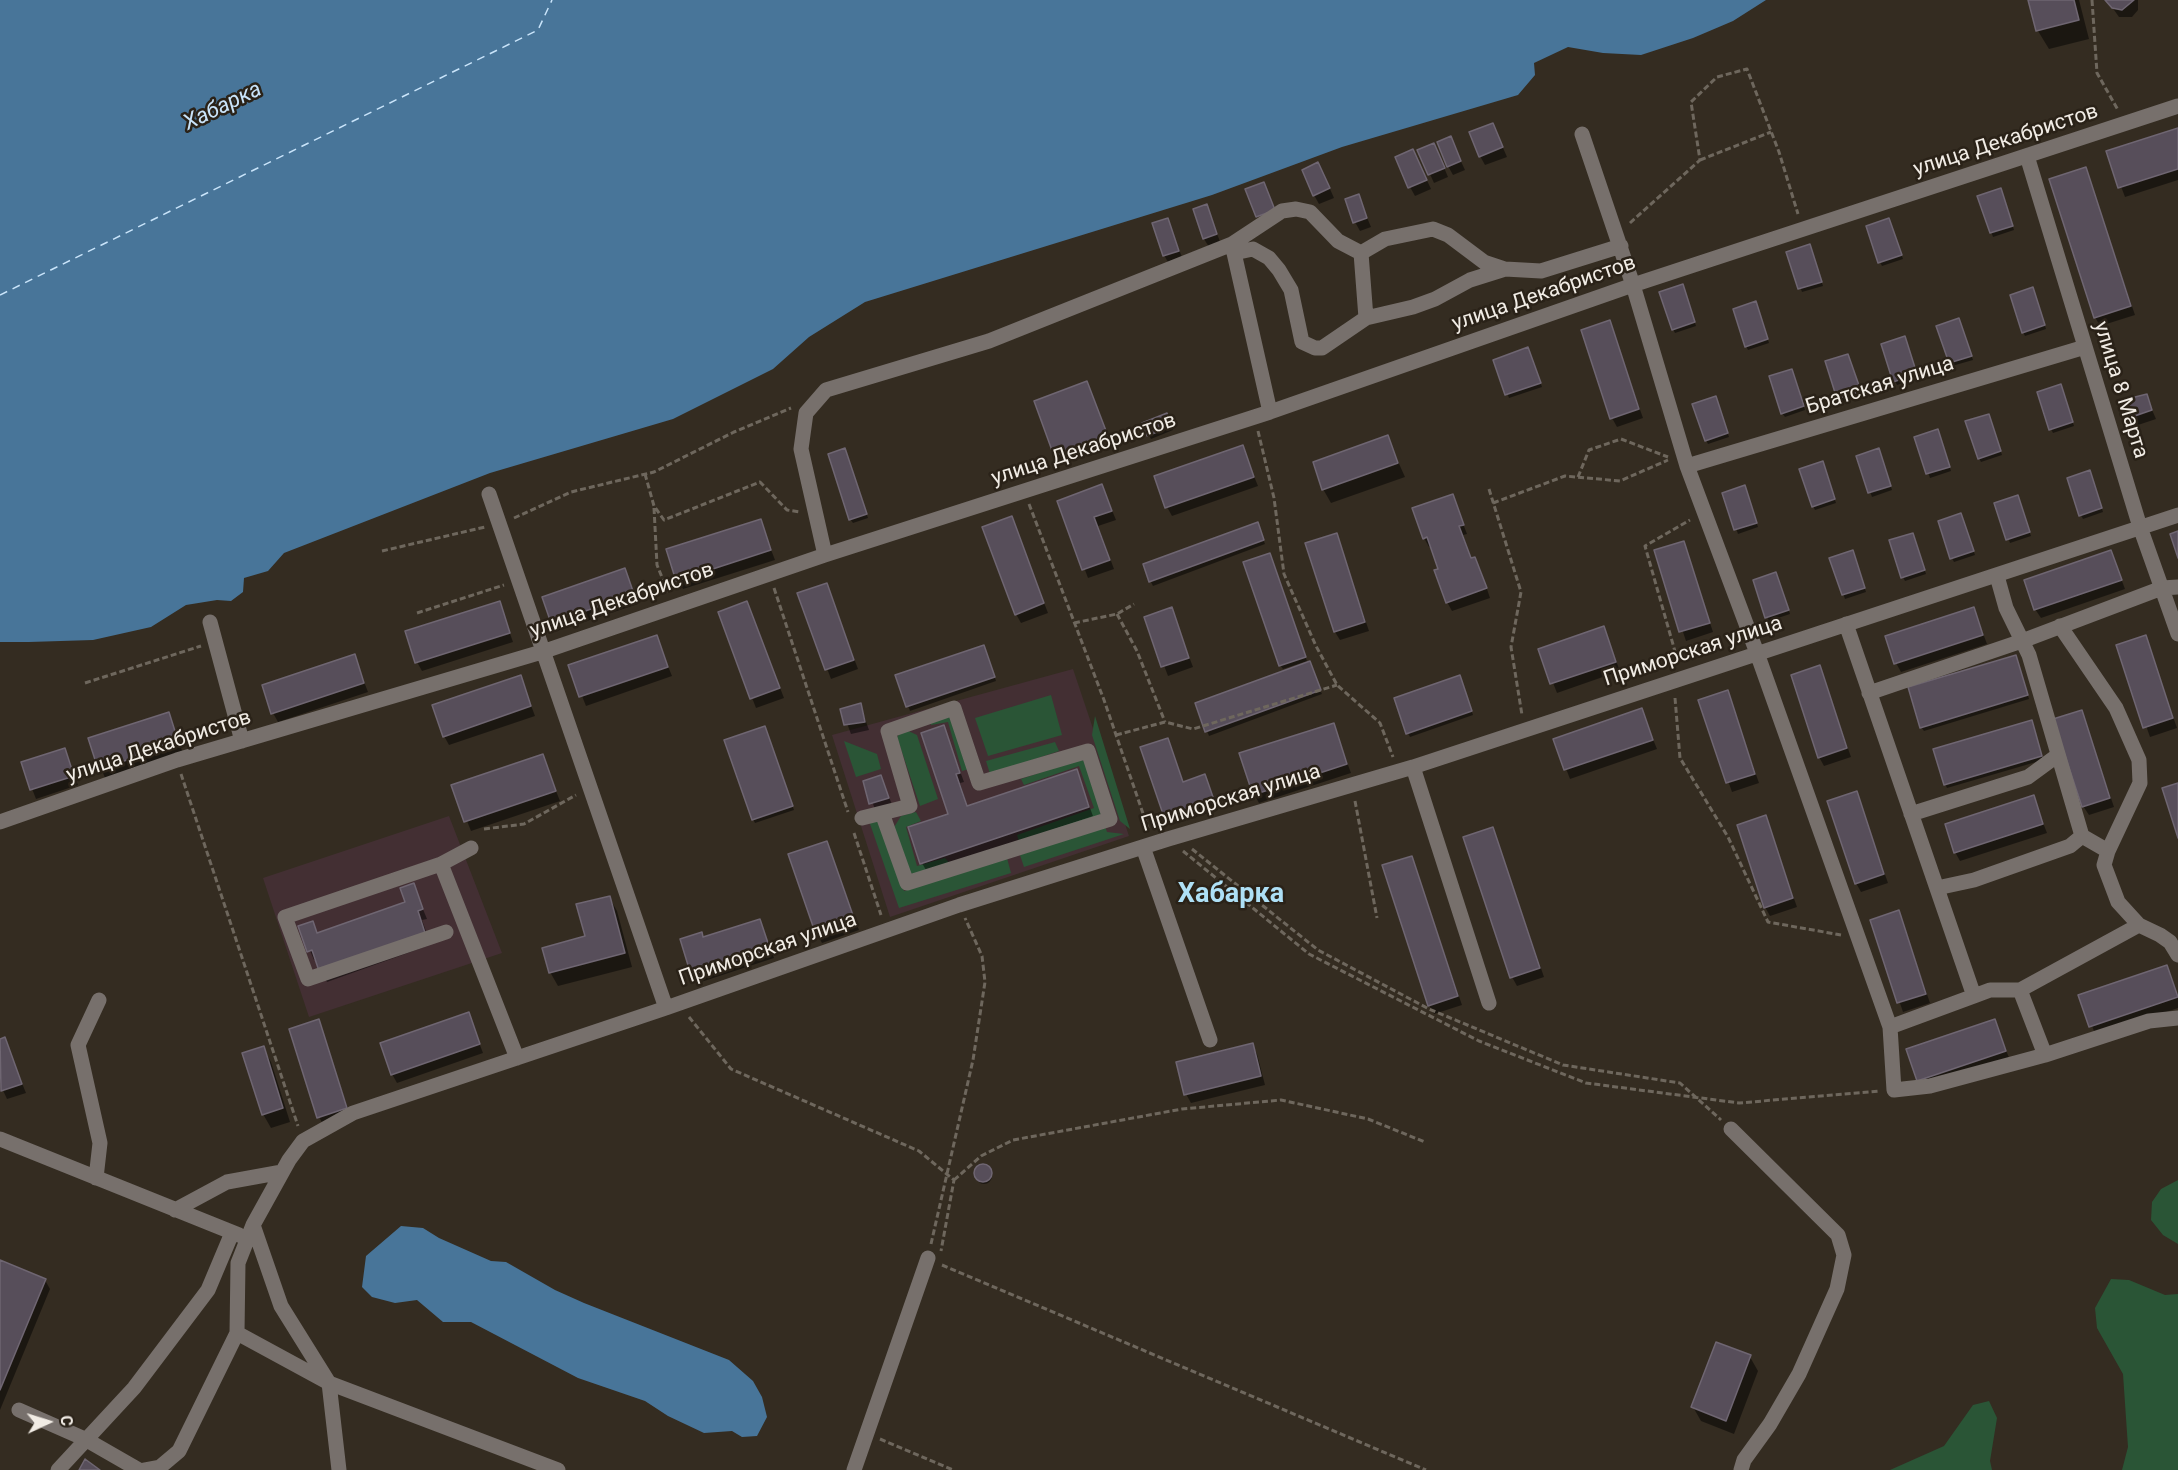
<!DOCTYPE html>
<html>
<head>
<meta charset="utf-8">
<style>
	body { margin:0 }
	#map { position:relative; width:2178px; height:1470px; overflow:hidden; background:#342c21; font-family:Roboto,sans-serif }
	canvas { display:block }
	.north { position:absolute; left:18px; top:1392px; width:60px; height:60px; -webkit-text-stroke:4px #2a2218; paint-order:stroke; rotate:86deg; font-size:16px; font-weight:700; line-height:24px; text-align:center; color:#f1ece5 }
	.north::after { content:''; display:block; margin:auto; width:21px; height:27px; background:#f1ece5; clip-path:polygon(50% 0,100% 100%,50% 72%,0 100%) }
</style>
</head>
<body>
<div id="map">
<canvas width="2178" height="1470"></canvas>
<div class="north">С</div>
</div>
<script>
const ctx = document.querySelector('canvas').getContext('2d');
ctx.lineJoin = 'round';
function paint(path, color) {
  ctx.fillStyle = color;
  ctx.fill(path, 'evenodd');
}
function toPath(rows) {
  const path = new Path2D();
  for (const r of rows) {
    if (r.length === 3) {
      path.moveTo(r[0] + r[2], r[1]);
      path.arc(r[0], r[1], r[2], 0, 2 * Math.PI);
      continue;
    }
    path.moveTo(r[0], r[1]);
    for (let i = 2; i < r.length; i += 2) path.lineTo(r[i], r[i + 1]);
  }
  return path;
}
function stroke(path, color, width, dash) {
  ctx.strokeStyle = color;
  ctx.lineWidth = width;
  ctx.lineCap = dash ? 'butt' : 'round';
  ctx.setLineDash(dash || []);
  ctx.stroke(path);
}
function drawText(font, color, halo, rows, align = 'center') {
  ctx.font = font + ' Roboto,sans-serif';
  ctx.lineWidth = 5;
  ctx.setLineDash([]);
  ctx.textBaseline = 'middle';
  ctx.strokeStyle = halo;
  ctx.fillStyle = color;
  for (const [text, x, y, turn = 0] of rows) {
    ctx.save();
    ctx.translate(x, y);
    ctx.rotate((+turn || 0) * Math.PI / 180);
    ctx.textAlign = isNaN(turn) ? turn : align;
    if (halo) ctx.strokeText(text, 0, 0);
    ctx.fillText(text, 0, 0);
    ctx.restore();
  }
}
paint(toPath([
	[1073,669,1129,836,890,917,832,735],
	[449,816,502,953,309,1017,263,878]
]), '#432f33');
paint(toPath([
	[1051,695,1062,735,988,756,975,718],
	[947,715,955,718,969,769,962,771,948,722,931,725,930,720],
	[1095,716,1130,829,1120,821,1092,735],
	[904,729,917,735,938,799,920,806,897,737],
	[844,741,877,754,881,769,856,777],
	[1055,742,1059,751,990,774,986,761],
	[1081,759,1089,765,1102,807,1100,818,1050,834,1047,831,1020,845,1017,835,1094,808,1079,766,1024,785,1021,779],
	[916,812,921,821,906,827,917,866,945,858,952,866,914,876,906,868,893,829,901,816],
	[879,819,904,891,1007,858,1011,873,899,908,869,821],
	[1105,826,1107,832,1124,834,1024,867,1020,855],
	[2178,1180,2178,1244,2163,1235,2151,1220,2152,1202,2161,1189],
	[2111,1279,2129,1280,2165,1295,2178,1294,2178,1470,2122,1470,2128,1447,2123,1374,2097,1328,2095,1308],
	[1989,1401,1997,1418,1990,1461,1992,1470,1890,1470,1944,1446,1973,1405]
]), '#2a5536');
paint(toPath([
	[0,0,1766,0,1733,21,1693,38,1641,55,1603,53,1568,47,1534,63,1535,75,1518,95,1342,147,1212,195,865,302,809,337,773,369,673,419,490,473,284,553,268,571,244,578,243,592,231,601,217,600,186,605,151,627,93,640,29,642,0,642],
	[401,1226,423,1228,439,1238,491,1261,506,1262,555,1290,584,1303,729,1360,753,1381,762,1397,767,1417,757,1436,742,1437,732,1431,704,1433,668,1416,645,1401,578,1378,471,1322,443,1322,417,1300,395,1303,372,1297,362,1287,366,1256]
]), '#487599');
paint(toPath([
	[2030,0,2079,0,2089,39,2049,49,2038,31],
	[2107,0,2138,0,2138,10,2132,17,2119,17],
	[1493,125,1507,157,1485,165,1480,156],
	[2178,130,2178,180,2125,197,2108,152],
	[1450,138,1465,170,1453,175,1448,166],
	[1419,150,1438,153,1448,177,1434,183],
	[1417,159,1431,189,1415,196,1410,187],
	[2085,169,2135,315,2100,326,2095,317],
	[1323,173,1334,198,1319,204,1314,195],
	[2003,194,2014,230,1993,237,1979,197],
	[1358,196,1371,227,1360,231,1355,222],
	[1206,206,1221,244,1209,247,1204,239],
	[1168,220,1183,260,1169,264,1164,255],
	[1889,220,1903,259,1882,266,1880,262],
	[1811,250,1823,286,1802,292,1788,253],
	[1684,290,1696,326,1675,333,1673,329],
	[2035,293,2046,329,2025,336,2023,332],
	[1758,307,1769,343,1748,350,1746,346],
	[1609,322,1643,418,1617,427,1612,418],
	[1961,324,1973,360,1952,366,1950,363],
	[1906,342,1918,378,1897,385,1895,381],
	[1530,353,1542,387,1509,398,1495,361],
	[1850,360,1862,395,1841,402,1839,398],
	[1794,374,1805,410,1785,417,1782,413],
	[1089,387,1109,440,1058,460,1036,402],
	[2062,390,2074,426,2053,433,2051,429],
	[2146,396,2156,419,2135,426,2130,417],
	[1717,401,1729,437,1708,444,1706,440],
	[1169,418,1173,430,1151,439,1149,435],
	[1990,419,2002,455,1981,462,1979,458],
	[1939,435,1951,471,1930,478,1916,438],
	[1387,437,1405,477,1331,503,1323,489],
	[1242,447,1258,486,1172,516,1167,507],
	[845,450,868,518,853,523,850,519],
	[1881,454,1892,490,1872,497,1858,457],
	[1824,467,1836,503,1815,510,1813,506],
	[2092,476,2103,512,2083,519,2081,515],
	[1102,486,1116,520,1098,526,1114,569,1088,578,1059,501],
	[1746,491,1758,527,1738,534,1724,494],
	[1452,495,1467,534,1463,535,1472,560,1474,559,1480,568,1490,598,1452,611,1447,602,1440,570,1432,546,1429,547,1424,538],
	[2019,501,2031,536,2010,543,1996,504],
	[1011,518,1048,613,1021,623,1016,614],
	[1963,519,1975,555,1954,562,1952,558],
	[760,521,775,560,683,589,678,580],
	[1259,528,1265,544,1153,586,1151,582,1145,565],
	[1336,534,1369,631,1340,640,1335,632],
	[1914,538,1926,574,1905,581,1903,577],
	[1683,542,1713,632,1686,641,1656,551],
	[2111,552,2125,589,2041,618,2035,609],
	[1854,556,1866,592,1845,599,1831,559],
	[1271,558,1308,664,1322,694,1209,736,1197,704,1308,664,1307,661,1283,669,1280,665],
	[624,570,638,604,557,631,552,622],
	[1778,578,1790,614,1769,621,1767,617],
	[826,585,858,669,831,679,799,594],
	[499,603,513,642,422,671,417,662],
	[747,603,784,698,756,708,719,613],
	[1171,609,1193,667,1168,676,1146,618],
	[1974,609,1987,644,1901,672,1896,663],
	[1603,628,1620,671,1557,693,1540,650],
	[656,637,672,676,586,706,570,666],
	[2145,637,2177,728,2150,737,2118,646],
	[986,651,996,681,910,711,897,676],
	[354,656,368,692,278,722,273,713],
	[2016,657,2029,699,1924,731,1921,727],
	[1819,667,1851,757,1824,766,1819,757],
	[520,676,535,716,449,745,444,736],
	[1462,681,1473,715,1410,737,1408,733],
	[1727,692,1759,783,1732,792,1700,701],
	[860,705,869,730,851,734,842,710],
	[1641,710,1657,749,1570,779,1555,740],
	[2081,711,2114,807,2089,815,2083,806],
	[168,714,183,753,105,778,90,739],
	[1333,725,1351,773,1259,803,1254,794],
	[2033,726,2043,760,1947,788,1945,784],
	[944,727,964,782,960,783,968,808,1076,771,1093,816,927,872,922,863,950,815],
	[766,732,794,810,755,823,753,819],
	[1167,739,1184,783,1205,776,1218,810,1170,825,1165,817],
	[64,750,78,785,36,799,22,763],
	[542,756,560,801,471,831,453,786],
	[881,777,893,807,876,812,865,782],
	[1856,793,1888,883,1861,892,1856,883],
	[2033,797,2047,833,1960,861,1955,852],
	[1765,817,1797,907,1770,916,1765,907],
	[1493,829,1544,977,1517,986,1512,977],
	[827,842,859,930,822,943,817,934],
	[1411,857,1462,1005,1434,1014,1429,1005],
	[413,885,427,919,422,920,427,934,314,960,300,927,312,923,318,935,407,903],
	[609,897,617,911,632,967,558,986,550,972,587,937],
	[1899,912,1930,1003,1903,1012,1872,921],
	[759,920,774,958,698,983,693,974,704,939],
	[430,945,327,982,323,975],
	[2166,967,2178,995,2178,1008,2096,1036,2080,996],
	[468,1014,483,1053,397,1083,392,1074],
	[318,1021,351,1117,324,1126,319,1117],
	[1994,1021,2010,1060,1923,1089,1918,1080],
	[4,1039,26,1093,7,1099,0,1084,0,1040],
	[1252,1045,1257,1054,1265,1085,1191,1103,1186,1094],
	[263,1048,271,1062,290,1122,271,1128,263,1114],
	[984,1176,8],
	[0,1262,45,1280,50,1289,0,1410],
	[1750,1357,1758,1371,1734,1434,1701,1421,1693,1407]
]), '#0007');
stroke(toPath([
	[0,295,538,30,552,0]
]), '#c9e4fa', 1.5, [8, 6]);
const building = toPath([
	[2028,0,2074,0,2079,20,2036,31,2028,0],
	[2105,0,2134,0,2122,10,2112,8,2105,0],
	[1493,123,1503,147,1479,157,1469,132,1493,123],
	[2178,128,2178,169,2118,188,2106,151,2178,128],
	[1451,136,1461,161,1447,167,1437,142,1451,136],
	[1434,143,1445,168,1428,175,1417,150,1434,143],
	[1413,149,1427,180,1408,188,1395,157,1413,149],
	[1318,162,1330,188,1313,196,1302,170,1318,162],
	[2086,167,2131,306,2094,318,2049,179,2086,167],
	[1264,182,1275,210,1256,217,1245,189,1264,182],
	[2001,188,2013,226,1990,233,1977,196,2001,188],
	[1359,194,1367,218,1353,223,1345,199,1359,194],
	[1207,204,1217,234,1203,239,1193,209,1207,204],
	[1168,218,1179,251,1163,256,1152,223,1168,218],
	[1889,218,1902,255,1878,263,1866,226,1889,218],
	[1810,244,1822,282,1798,289,1786,252,1810,244],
	[1683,284,1695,322,1672,330,1659,292,1683,284],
	[2033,287,2045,325,2022,333,2010,295,2033,287],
	[1756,301,1768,339,1745,347,1733,309,1756,301],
	[1959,318,1972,356,1949,363,1936,326,1959,318],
	[1610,320,1639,409,1610,419,1581,330,1610,320],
	[1905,336,1917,374,1893,382,1881,344,1905,336],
	[1528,347,1541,383,1505,395,1493,360,1528,347],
	[1848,354,1861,391,1837,399,1825,361,1848,354],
	[1792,369,1804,406,1781,414,1769,376,1792,369],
	[1087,381,1108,436,1054,456,1034,401,1087,381],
	[2061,384,2073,422,2049,430,2037,392,2061,384],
	[2147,394,2152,410,2129,418,2123,400,2147,394],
	[1716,396,1728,433,1705,441,1692,404,1716,396],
	[1167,413,1172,426,1147,436,1142,423,1167,413],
	[1989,414,2001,451,1978,459,1965,421,1989,414],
	[1938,429,1950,467,1926,474,1914,437,1938,429],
	[1388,435,1398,463,1322,490,1313,462,1388,435],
	[1243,445,1254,477,1165,508,1154,476,1243,445],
	[845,448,867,514,849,520,828,454,845,448],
	[1879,448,1891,486,1868,493,1856,456,1879,448],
	[1823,461,1835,499,1812,507,1799,469,1823,461],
	[2090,470,2102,508,2079,516,2067,478,2090,470],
	[1102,484,1112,511,1094,517,1110,560,1082,570,1057,501,1102,484],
	[1745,485,1757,523,1734,530,1722,493,1745,485],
	[1453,494,1464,525,1459,526,1471,558,1475,557,1487,588,1446,603,1434,570,1438,569,1427,537,1423,539,1412,508,1453,494],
	[2018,495,2030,532,2006,540,1994,503,2018,495],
	[1961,513,1974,551,1950,559,1938,521,1961,513],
	[1012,516,1044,603,1015,615,982,527,1012,516],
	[761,519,771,550,676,581,666,549,761,519],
	[1258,522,1264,540,1149,582,1143,564,1258,522],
	[2178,531,2178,558,2170,534,2178,531],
	[1337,533,1365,622,1334,632,1305,543,1337,533],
	[1913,533,1925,570,1901,578,1889,540,1913,533],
	[1684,541,1710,623,1679,632,1654,550,1684,541],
	[1853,550,1865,588,1842,595,1829,558,1853,550],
	[2111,550,2122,580,2034,610,2024,580,2111,550],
	[1270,553,1306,657,1279,666,1243,562,1270,553],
	[625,568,634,594,551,623,542,597,625,568],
	[1776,572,1789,610,1765,618,1753,580,1776,572],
	[827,583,854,660,825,670,797,593,827,583],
	[500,601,510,633,415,663,405,631,500,601],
	[747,601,780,688,750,699,718,612,747,601],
	[1172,607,1189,658,1161,667,1144,617,1172,607],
	[1974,607,1983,635,1894,664,1885,636,1974,607],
	[1604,626,1616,662,1550,684,1538,649,1604,626],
	[657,635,668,667,579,697,568,665,657,635],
	[2146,635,2173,718,2143,728,2116,645,2146,635],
	[984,645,995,677,906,707,895,675,984,645],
	[355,654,364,683,271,714,262,685,355,654],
	[2016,655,2028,695,1920,728,1908,687,2016,655],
	[1310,661,1321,690,1205,732,1195,703,1310,661],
	[1820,665,1847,748,1818,758,1791,675,1820,665],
	[521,675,531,706,443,737,432,705,521,675],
	[1460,675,1472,711,1406,734,1394,698,1460,675],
	[1728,690,1755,774,1726,783,1698,700,1728,690],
	[861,703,865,722,844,725,840,709,861,703],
	[1642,708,1653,740,1564,770,1553,739,1642,708],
	[2082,710,2110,798,2082,807,2053,719,2082,710],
	[169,712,179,744,98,769,88,738,169,712],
	[2032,720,2042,756,1944,785,1933,749,2032,720],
	[1334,723,1347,764,1253,795,1239,753,1334,723],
	[944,725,960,773,956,774,967,806,1077,769,1089,807,920,864,908,827,948,814,921,733,944,725],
	[765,726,793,806,752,820,724,740,765,726],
	[1168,738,1183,782,1205,774,1214,800,1164,817,1140,747,1168,738],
	[65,748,74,776,30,790,21,762,65,748],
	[543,754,556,791,464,822,451,785,543,754],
	[881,775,889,798,869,804,863,781,881,775],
	[2178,783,2178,838,2162,788,2178,783],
	[1857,791,1884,874,1855,884,1827,801,1857,791],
	[2034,795,2043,824,1954,853,1945,824,2034,795],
	[1766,815,1793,898,1764,908,1737,825,1766,815],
	[1493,827,1540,968,1510,978,1463,837,1493,827],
	[827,841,855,921,816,935,788,854,827,841],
	[1412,856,1458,996,1428,1006,1382,865,1412,856],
	[414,883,423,909,418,911,426,936,320,974,312,950,307,952,298,926,313,921,317,933,405,902,400,888,414,883],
	[610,896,625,953,549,973,542,948,585,936,576,904,610,896],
	[1899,910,1926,994,1897,1003,1870,920,1899,910],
	[760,919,770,949,691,975,680,939,702,932,703,937,760,919],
	[2167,965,2178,997,2089,1027,2078,995,2167,965],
	[469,1012,480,1044,391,1075,380,1043,469,1012],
	[319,1019,347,1108,317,1118,289,1029,319,1019],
	[1995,1019,2006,1051,1917,1081,1906,1049,1995,1019],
	[5,1037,22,1084,1,1091,0,1039,5,1037],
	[1253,1043,1261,1076,1184,1095,1176,1062,1253,1043],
	[264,1046,283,1108,262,1115,242,1053,264,1046],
	[983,1173,9],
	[0,1260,46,1279,0,1390,0,1260],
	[1716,1342,1751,1355,1726,1421,1691,1407,1716,1342],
	[85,1459,100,1470,79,1470,85,1459]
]);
paint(building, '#574e5a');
stroke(building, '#6f6672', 1.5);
stroke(toPath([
	[2092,0,2097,73,2118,110],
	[1700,160,1771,132],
	[1630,223,1700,160,1691,102,1717,77,1747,69,1779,152,1798,214],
	[1258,431,1274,498,1284,574,1316,646,1337,685,1380,723,1393,757],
	[645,474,654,506,664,520,760,482,787,510,800,512],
	[1578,477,1589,450,1621,439,1668,457],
	[1489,489,1521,592,1511,647,1522,715],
	[1493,503,1565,476,1620,481,1668,460],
	[1029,504,1104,700,1148,828],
	[654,508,657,565,668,592],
	[514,518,571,492,654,472,734,432,791,408],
	[382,551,485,527],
	[774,588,848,812],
	[417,613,504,585],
	[1117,614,1137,651,1165,722],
	[1074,623,1117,614,1134,604],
	[1678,662,1645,546,1690,520],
	[85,683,201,646],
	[1675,698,1680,758,1728,837,1768,922,1841,935],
	[1116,735,1165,722,1193,729,1337,685],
	[181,774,298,1126],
	[1355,801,1377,918],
	[484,829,524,824,576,795],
	[854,833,881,915],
	[1192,849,1318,950,1429,1009,1563,1065,1680,1083,1721,1120],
	[1183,851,1309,954,1479,1041,1586,1083,1739,1103,1880,1091],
	[689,1017,731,1069,919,1151,954,1180,941,1251],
	[954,1180,981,1156,1013,1140,1182,1109,1281,1100,1368,1119,1425,1142],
	[931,1244,973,1060,985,982,982,956,965,918],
	[942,1265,1426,1470],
	[880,1439,953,1470]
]), '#6e675d', 3, [6, 3]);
stroke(toPath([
	[1582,134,1633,285,1687,466,1757,653,1890,1027,1894,1090,1930,1086,2045,1055,2149,1021,2178,1018],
	[2027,156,2140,527,2178,634],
	[1232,244,1282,211,1296,209,1310,212,1338,241,1361,253,1366,318,1322,348,1315,348,1302,342,1291,290,1279,270,1269,258,1253,249,1234,253],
	[1361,253,1385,239,1433,229,1448,235,1484,262,1505,269,1541,271,1621,246],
	[1366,318,1413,307,1435,299,1470,280,1505,269],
	[1687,466,2085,347],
	[489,494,666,1008],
	[825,555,801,449,806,413,826,390,989,341,1232,244,1270,412],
	[210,622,242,741],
	[1846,624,1974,996,1890,1027],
	[2060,626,2116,708,2139,760,2140,783,2108,851,2104,865,2118,902,2139,925],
	[1869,693,2022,641,2162,588,2178,587],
	[1413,767,1489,1003],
	[1911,814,2028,777,2058,755],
	[862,818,910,806,888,731,954,708,979,783,1088,751,1110,819,907,883,882,813],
	[0,822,177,760,545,651,825,555,1270,412,1633,285,2178,106],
	[2082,836,2108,851],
	[1143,847,1210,1040],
	[441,864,517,1058],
	[1937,888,1974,880,2070,846,2082,836,2029,655,2006,608,1997,576],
	[446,932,308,979,285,917,441,864,471,848],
	[2020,990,2045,1055],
	[1974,996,1990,990,2020,990,2139,925,2160,935,2170,942,2178,955],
	[1731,1129,1838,1235,1844,1255,1837,1289,1799,1374,1770,1424,1744,1460,1741,1470],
	[0,1139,239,1235],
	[96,1178,100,1143,78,1045,99,1000],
	[175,1210,227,1182,282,1172],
	[253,1225,281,1306,329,1383,339,1470],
	[237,1333,329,1383,558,1470],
	[19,1410,85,1439,139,1470],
	[58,1470,134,1388,208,1290,232,1233],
	[144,1470,160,1467,179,1451,237,1333,238,1263,253,1225,289,1160,303,1141,353,1113,666,1008,959,905,1168,839,1413,767,2178,515],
	[854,1470,928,1258]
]), '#77706c', 15);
drawText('21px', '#f1ece5', '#2a2218', [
	["улица Декабристов",2006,141,-18],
	["улица Декабристов",1544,294,-19],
	["Братская улица",1880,386,-17],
	["улица 8 Марта",2120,390,73],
	["улица Декабристов",1084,450,-18],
	["улица Декабристов",622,601,-19],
	["Приморская улица",1693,652,-18],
	["улица Декабристов",159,747,-18],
	["Приморская улица",1231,799,-17],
	["Приморская улица",768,950,-19]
]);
drawText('italic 22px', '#c9e4fa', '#2a2218', [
	["Хабарка",223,107,-26]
]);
drawText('bold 27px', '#aee0f6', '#2a2218', [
	["Хабарка",1231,895]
]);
</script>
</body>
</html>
